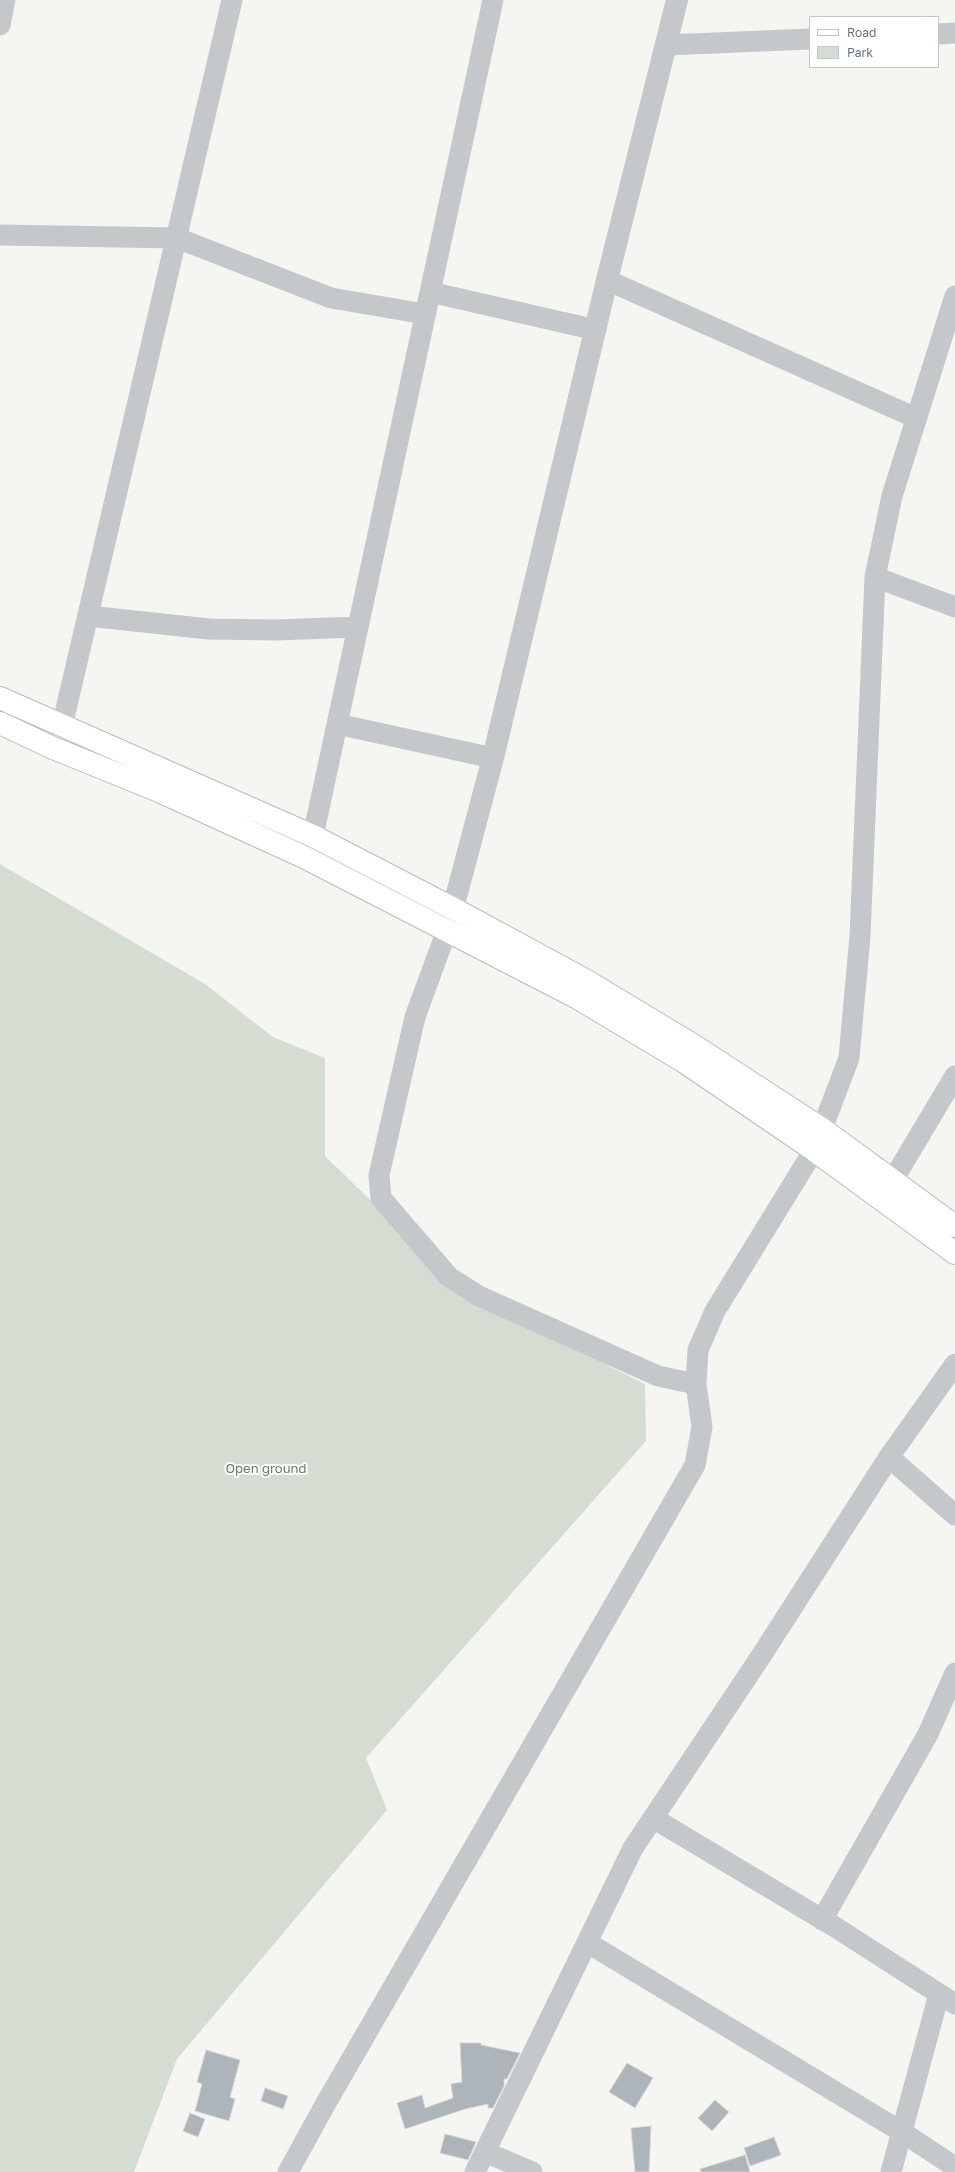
<!DOCTYPE html>
<html>
<head>
<meta charset="utf-8">
<style>
	body { margin:0 }
	#map { position:relative; width:955px; height:2172px; overflow:hidden; background:#f5f5f1; font-family:"Golos Text",sans-serif }
	canvas { display:block }
	.legend { position:absolute; left:809px; top:16px; width:130px; height:52px; box-sizing:border-box; background:#fff; border:1px solid #c1c7ce; margin:0; padding:5px 7px; list-style:none; font-size:12px; color:#637384 }
	.legend li { display:flex; align-items:center; gap:8px; height:20px }
	.legend b { width:20px; border:1px solid #c1c7ce }
</style>
</head>
<body>
<div id="map">
<canvas width="955" height="2172"></canvas>
<ul class="legend">
<li><b style="height:5px;background:#fff"></b>Road</li>
<li><b style="height:11px;background:#d5ddd2"></b>Park</li>
</ul>
</div>
<script>
const ctx = document.querySelector('canvas').getContext('2d');
ctx.lineJoin = 'round';
function paint(path, color) {
  ctx.fillStyle = color;
  ctx.fill(path, 'evenodd');
}
function toPath(rows) {
  const path = new Path2D();
  for (const r of rows) {
    path.moveTo(r[0], r[1]);
    for (let i = 2; i < r.length; i += 2) path.lineTo(r[i], r[i + 1]);
  }
  return path;
}
function stroke(path, color, width, dash) {
  ctx.strokeStyle = color;
  ctx.lineWidth = width;
  ctx.lineCap = dash ? 'butt' : 'round';
  ctx.setLineDash(dash || []);
  ctx.stroke(path);
}
function drawText(font, color, halo, rows, align = 'center') {
  ctx.font = font + ' "Golos Text",sans-serif';
  ctx.lineWidth = 4;
  ctx.setLineDash([]);
  ctx.textBaseline = 'middle';
  ctx.strokeStyle = halo;
  ctx.fillStyle = color;
  for (const [text, x, y, turn = 0] of rows) {
    ctx.save();
    ctx.translate(x, y);
    ctx.rotate((+turn || 0) * Math.PI / 180);
    ctx.textAlign = isNaN(turn) ? turn : align;
    if (halo) ctx.strokeText(text, 0, 0);
    ctx.fillText(text, 0, 0);
    ctx.restore();
  }
}
paint(toPath([
	[0,864,205,984,273,1037,325,1058,325,1156,469,1296,645,1384,646,1441,366,1758,387,1810,177,2059,134,2172,0,2172]
]), '#d5ddd2');
const building = toPath([
	[460,2043,481,2043,481,2045,520,2053,507,2079,504,2079,504,2086,493,2108,488,2108,488,2104,465,2109,405,2129,397,2103,422,2095,425,2108,453,2098,451,2084,462,2082,460,2043],
	[206,2050,240,2060,230,2097,235,2099,229,2121,195,2111,202,2084,197,2082,206,2050],
	[627,2063,653,2078,635,2108,609,2092,627,2063],
	[265,2088,288,2096,283,2109,261,2101,265,2088],
	[715,2100,729,2112,712,2131,698,2118,715,2100],
	[190,2113,205,2119,198,2137,183,2131,190,2113],
	[651,2126,649,2172,635,2172,631,2128,651,2126],
	[445,2134,476,2142,468,2160,440,2153,445,2134],
	[774,2137,781,2155,750,2166,744,2148,774,2137],
	[745,2155,750,2172,701,2172,700,2169,745,2155]
]);
paint(building, '#adb4ba');
stroke(building, '#d6d7d4', 1);
const secondary = toPath([
	[0,698,313,836,454,909,585,980,693,1045,822,1129,955,1226],
	[0,723,53,748,159,791,304,857,576,997,683,1061,814,1150,955,1253]
]);
stroke(secondary, '#b7bbc0', 24);
stroke(toPath([
	[0,25,5,0],
	[938,34,955,33],
	[666,45,810,39],
	[0,235,177,238,331,298,425,314],
	[607,280,916,418],
	[430,292,596,330],
	[875,577,955,607],
	[88,616,209,629,275,630,358,627],
	[337,724,493,758],
	[62,726,232,0],
	[313,836,493,0],
	[447,930,415,1017,379,1175,381,1198,449,1277,479,1296,658,1376,696,1384],
	[884,1195,955,1076],
	[889,1457,955,1515],
	[653,1818,835,1927,955,2004],
	[822,1920,928,1734,955,1673],
	[588,1943,902,2132,955,2167],
	[485,2152,532,2172],
	[288,2172,326,2103,695,1465,702,1427,696,1384,698,1350,715,1311,814,1150,849,1058,860,936,875,577,892,496,955,296],
	[475,2172,633,1848,763,1653,889,1457,955,1364],
	[891,2172,939,1994]
]), '#c5c8cb', 21);
stroke(toPath([
	[448,927,493,758,607,280,677,0]
]), '#c5c8cb', 22);
stroke(secondary, '#fff', 22);
drawText('13px', '#657b62', '#fff', [
	["Open ground",266,1469]
]);
</script>
</body>
</html>
